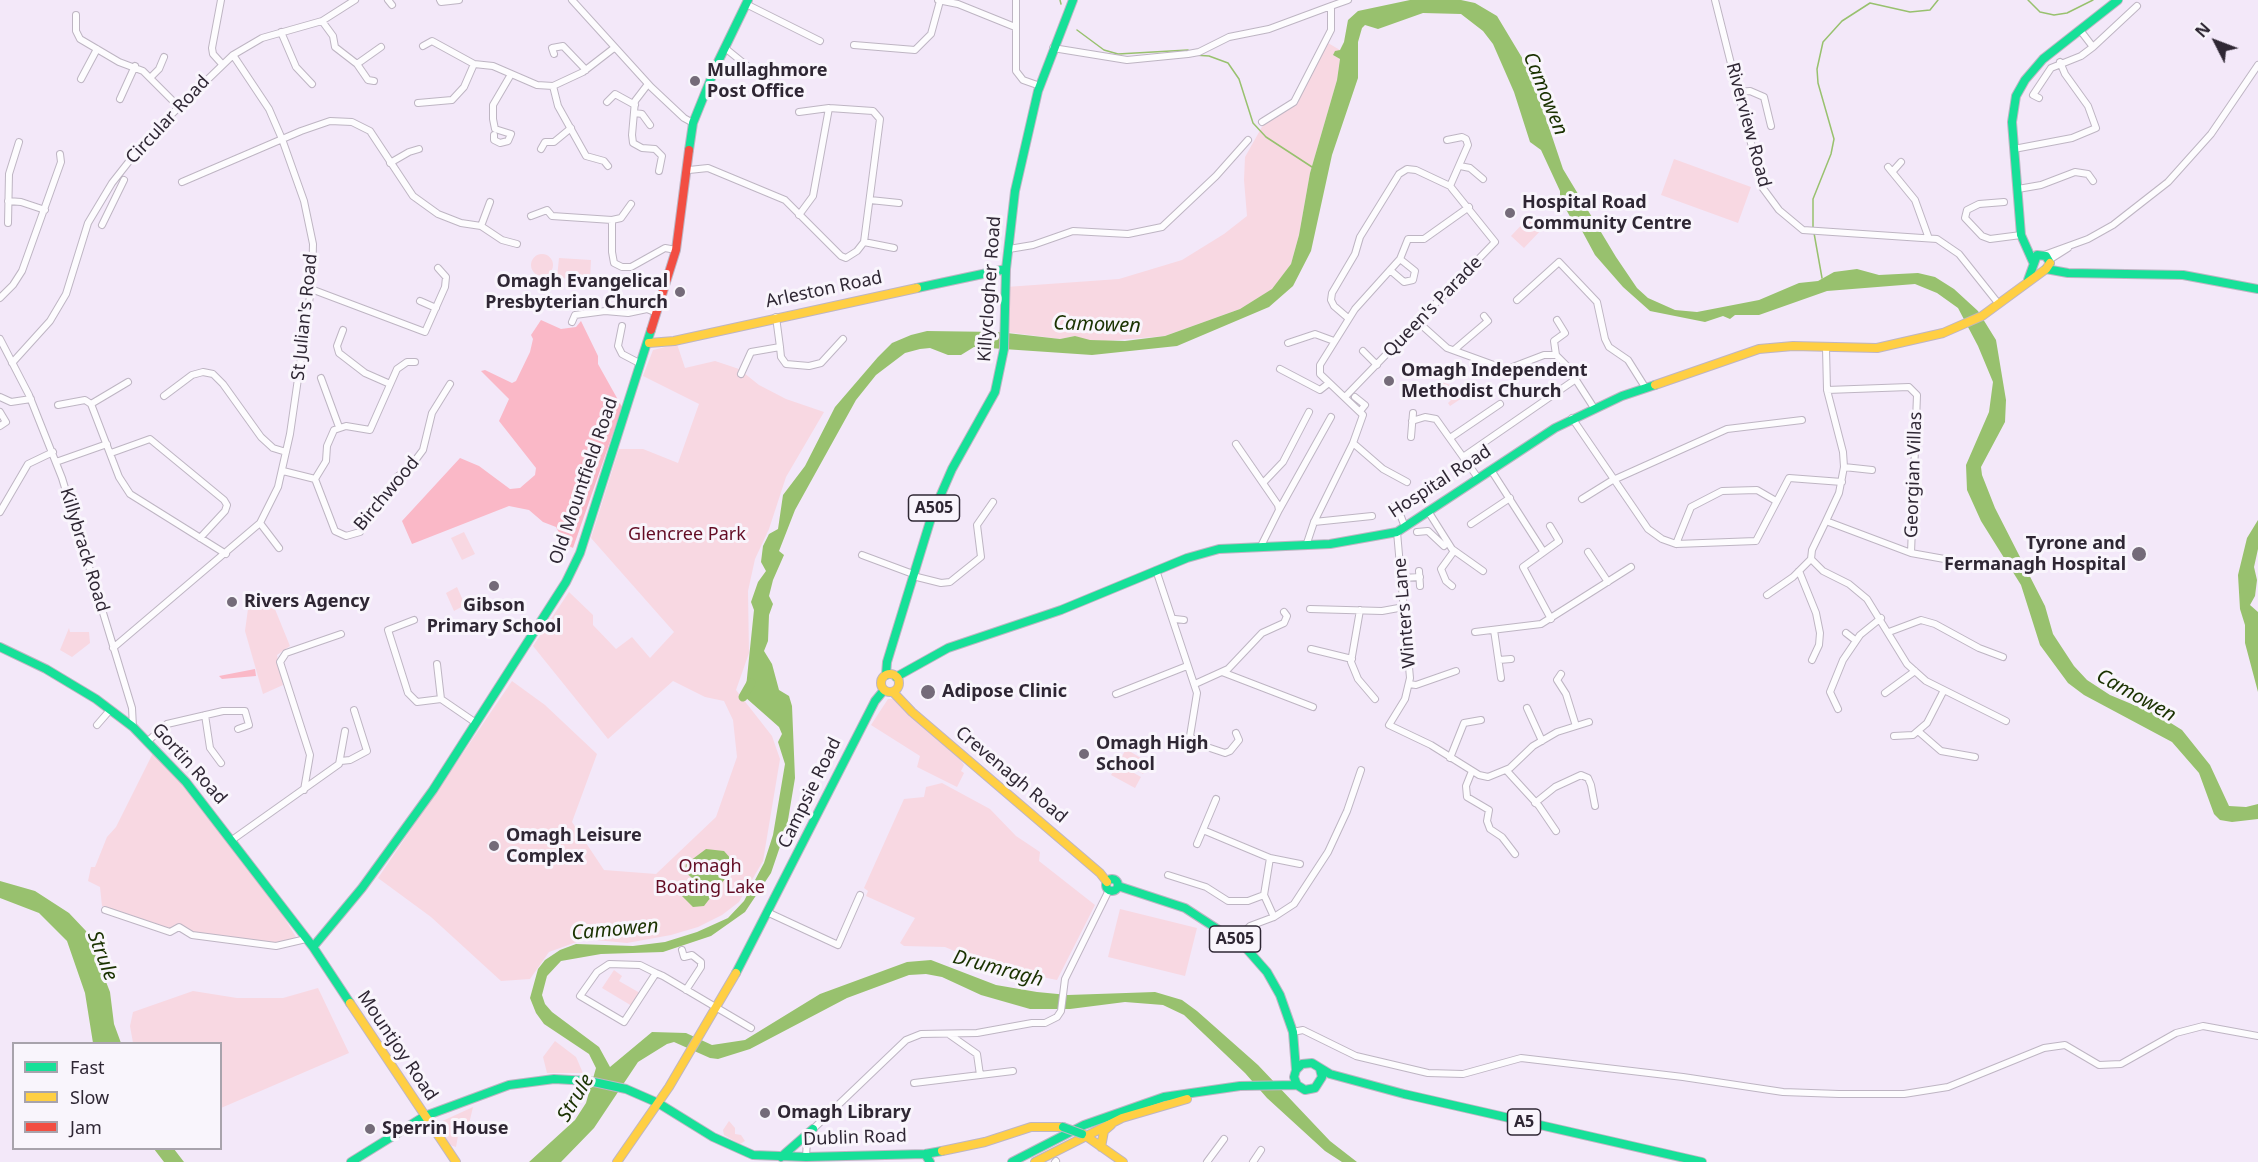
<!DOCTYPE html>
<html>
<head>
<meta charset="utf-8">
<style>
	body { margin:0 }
	#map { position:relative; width:2258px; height:1162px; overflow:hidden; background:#f3e8f9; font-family:"Noto Sans",sans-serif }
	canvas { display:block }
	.legend { position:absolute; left:12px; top:1042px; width:210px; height:108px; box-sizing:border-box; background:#f9f5fc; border:2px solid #a8a3ac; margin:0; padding:8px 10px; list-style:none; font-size:18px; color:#2f2734 }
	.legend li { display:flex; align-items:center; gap:12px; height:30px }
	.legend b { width:30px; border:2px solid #a8a3ac }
	.north { position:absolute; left:2186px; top:12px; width:60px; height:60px; -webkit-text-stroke:4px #f9f5fc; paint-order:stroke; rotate:312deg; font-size:16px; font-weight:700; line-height:24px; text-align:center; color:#2f2734 }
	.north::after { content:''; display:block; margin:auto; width:21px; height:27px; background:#2f2734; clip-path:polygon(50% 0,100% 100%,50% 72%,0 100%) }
</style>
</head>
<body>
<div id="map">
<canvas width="2258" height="1162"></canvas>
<ul class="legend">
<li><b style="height:8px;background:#16e098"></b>Fast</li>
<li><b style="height:8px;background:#ffcf43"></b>Slow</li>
<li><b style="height:8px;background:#f24e42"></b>Jam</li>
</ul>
<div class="north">N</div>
</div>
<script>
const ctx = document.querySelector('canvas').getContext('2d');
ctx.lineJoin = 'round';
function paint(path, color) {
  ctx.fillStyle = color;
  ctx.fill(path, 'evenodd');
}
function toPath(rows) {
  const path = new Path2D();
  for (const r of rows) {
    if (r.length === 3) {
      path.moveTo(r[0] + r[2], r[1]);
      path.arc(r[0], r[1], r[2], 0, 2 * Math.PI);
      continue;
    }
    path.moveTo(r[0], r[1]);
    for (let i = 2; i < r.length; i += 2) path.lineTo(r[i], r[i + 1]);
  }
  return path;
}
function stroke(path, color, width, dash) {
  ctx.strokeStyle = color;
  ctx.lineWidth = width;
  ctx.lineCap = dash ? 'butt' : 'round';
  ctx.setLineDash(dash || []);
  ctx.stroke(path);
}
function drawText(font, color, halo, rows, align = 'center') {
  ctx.font = font + ' "Noto Sans",sans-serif';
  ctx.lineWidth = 6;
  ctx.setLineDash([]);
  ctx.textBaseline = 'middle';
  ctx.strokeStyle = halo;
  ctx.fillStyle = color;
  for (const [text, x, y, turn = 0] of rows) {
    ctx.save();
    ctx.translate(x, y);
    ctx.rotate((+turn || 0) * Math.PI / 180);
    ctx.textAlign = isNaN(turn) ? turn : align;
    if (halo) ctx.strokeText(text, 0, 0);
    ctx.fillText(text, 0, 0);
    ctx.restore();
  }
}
paint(toPath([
	[1328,43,1340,50,1333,55,1340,59,1337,80,1310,173,1299,235,1291,264,1273,289,1240,309,1165,336,1106,341,1084,340,1075,336,1060,339,1006,332,1006,287,1119,279,1182,260,1224,234,1247,216,1244,180,1245,157,1263,125,1296,103],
	[1674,159,1751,187,1738,223,1661,195],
	[1529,217,1542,229,1524,248,1511,236],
	[542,265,11],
	[559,258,591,260,590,280,557,278],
	[677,344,685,368,715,361,739,369,759,385,786,399,824,412,786,477,769,529,755,559,748,591,749,653,736,690,772,736,780,759,763,861,739,902,722,915,698,927,671,935,627,943,585,939,549,952,530,979,501,981,431,917,378,878,512,681,545,705,597,754,572,822,604,870,656,874,716,817,737,757,733,720,724,701,705,697,673,681,608,739,533,646,569,592,593,615,593,625,616,649,632,637,650,658,674,632,591,538,619,449,643,449,678,463,699,404,643,376,653,350],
	[1442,382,1461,389,1459,395,1463,393,1465,396,1450,406,1448,403,1451,400,1434,393],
	[464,532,475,554,462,560,451,538],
	[457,587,465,605,454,611,446,593],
	[250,594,270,597,290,646,277,655,283,685,263,694,245,631],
	[69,628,70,632,89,632,90,643,72,657,60,650],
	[888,699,893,699,961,760,964,765,961,771,964,773,957,787,917,767,920,756,871,725],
	[155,749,251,863,296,937,292,942,274,943,169,929,102,906,100,887,88,881,91,867,95,867,107,837,116,827],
	[1126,749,1149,763,1143,774,1120,760],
	[1118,764,1141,777,1135,788,1111,775],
	[942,783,990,809,1016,836,1040,852,1039,861,1095,905,1057,980,992,967,945,947,904,946,900,943,915,918,866,896,868,891,864,888,904,799,924,797,926,787],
	[1120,909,1197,928,1185,976,1108,957],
	[614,970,622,976,619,981,640,993,632,1006,602,988],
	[318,988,349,1053,221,1108,220,1044,133,1043,130,1026,133,1012,193,991,237,998,283,998],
	[555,1041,576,1057,583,1073,547,1073,543,1057],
	[473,1107,468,1128,458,1136,456,1147,450,1145,438,1127,438,1123],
	[729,1121,735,1128,735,1134,741,1135,745,1141,740,1144,724,1135,723,1130]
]), '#f8d8e2');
paint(toPath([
	[541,320,561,329,576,327,581,321,598,356,598,364,622,407,573,548,565,544,556,527,543,522,529,510,509,506,412,544,402,521,460,458,479,466,510,489,520,488,535,475,536,468,499,421,509,399,481,371,485,370,512,383,516,381,530,352,533,339,531,335],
	[255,669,256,676,222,679,219,676]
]), '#fab8c7');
paint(toPath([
	[1410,0,1461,0,1475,3,1497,16,1530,71,1563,169,1616,257,1637,288,1648,298,1675,310,1697,312,1759,300,1799,283,1818,281,1834,272,1857,269,1879,275,1918,273,1935,277,1954,289,1978,311,1996,340,2006,400,2005,422,1981,467,1982,475,1995,508,2045,606,2053,634,2074,666,2087,680,2110,695,2158,715,2182,730,2210,765,2229,806,2246,807,2258,804,2258,819,2232,822,2220,820,2214,814,2199,773,2172,742,2084,695,2068,683,2040,645,2021,585,1981,521,1967,490,1966,465,1989,412,1993,382,1978,346,1958,308,1937,293,1915,284,1827,291,1759,315,1735,315,1730,319,1723,316,1705,322,1650,311,1623,287,1595,255,1581,229,1575,226,1560,198,1560,191,1541,150,1530,142,1514,92,1493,44,1483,31,1461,14,1423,13,1378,29,1365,25,1362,28,1358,42,1358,78,1332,155,1311,251,1293,286,1269,307,1177,346,1092,355,974,347,961,355,948,355,930,348,920,349,905,353,876,375,856,400,795,510,779,551,784,555,773,580,769,596,773,604,769,615,768,641,764,651,772,664,779,690,789,696,792,706,795,778,787,826,771,873,745,912,711,936,663,952,601,954,561,961,547,976,542,995,545,1004,552,1012,599,1047,610,1067,652,1032,686,1033,712,1045,745,1040,820,994,907,962,931,960,996,985,1037,992,1068,995,1155,992,1182,1000,1197,1011,1258,1065,1330,1141,1357,1162,1342,1162,1325,1151,1267,1098,1245,1073,1184,1015,1163,1005,1125,1002,1070,1009,1030,1009,981,995,942,977,926,974,909,975,847,998,750,1049,718,1059,710,1058,674,1042,667,1044,638,1062,594,1128,561,1162,529,1162,575,1120,586,1103,596,1068,589,1054,544,1024,536,1013,530,998,538,969,545,960,560,950,576,944,633,946,665,942,697,932,728,918,744,901,764,863,773,835,785,764,778,742,782,734,779,727,745,697,754,610,751,602,758,582,766,571,761,562,763,546,769,534,778,529,783,495,805,466,835,407,878,357,892,343,911,335,927,331,998,332,1060,339,1075,336,1090,340,1125,341,1165,336,1240,309,1272,289,1291,264,1299,235,1310,173,1337,80,1340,59,1333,55,1335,51,1340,50,1344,42,1348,20,1358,11],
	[2258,520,2258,549,2254,567,2257,580,2255,596,2250,605,2258,612,2258,692,2245,643,2245,625,2240,609,2238,575,2247,538],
	[706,849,724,851,732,860,732,870,704,906,693,907,681,895,691,877,685,872,686,864],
	[0,881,35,891,69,913,86,931,110,992,114,1024,121,1043,93,1043,85,993,67,941,39,913,0,898],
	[154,1149,174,1149,184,1162,164,1162]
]), '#98c16e');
stroke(toPath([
	[1060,0,1061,4],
	[2028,0,2040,12,2054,15,2067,13,2093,0],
	[1077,30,1104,50,1118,54,1188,50,1191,52],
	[1194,55,1209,56,1228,63,1239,79,1253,123,1266,137,1312,167],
	[1813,228,1813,199,1831,154,1834,139,1818,83,1817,69,1823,42,1842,21,1870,3,1910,12,1930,10,1938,0],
	[1814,233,1822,278]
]), '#98c16e', 1.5);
stroke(toPath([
	[743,697,751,683]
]), '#98c16e', 9);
const street = toPath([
	[221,0,212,48,213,54,222,64],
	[388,0,392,5],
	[440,0,441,2,459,0],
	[572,0,651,87,684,118,693,123],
	[938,0,958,4,1015,27],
	[1016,0,1016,71,1023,80,1040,86],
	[1715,0,1762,187,1779,210,1803,230,1937,239,1959,254,1998,303],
	[746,4,820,41],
	[1331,6,1348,0],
	[76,15,76,31,80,39,119,62,143,71,179,107],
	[322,21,333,36,335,47,357,64,368,80,374,81],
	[2080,30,2093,47],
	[281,32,296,67,312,84],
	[854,45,915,50,931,34,940,1],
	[423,46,432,41,474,64,493,66,537,85,553,86,583,72,614,48],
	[725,48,773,87],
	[1053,48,1127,60,1188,54,1199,52,1229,37,1269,29,1331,6,1331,30,1294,102,1262,122],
	[554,54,552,48,563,46,586,70],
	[357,64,381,47],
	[150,78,159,69,164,57],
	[81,79,97,49],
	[648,84,635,101,632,135,633,143,642,148,655,149,662,156,659,171],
	[553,86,558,106,586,156,604,161,608,166],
	[1738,92,1750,91,1764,97,1771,126],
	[2039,98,2033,95,2051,68,2081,56,2093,47,2137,6],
	[120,99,135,66],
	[607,102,615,94,635,105],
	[418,103,452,100,464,87,474,64],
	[799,112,829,108],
	[635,113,642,114,650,125],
	[494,135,494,140,500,143,508,141,511,134,495,129,493,119,493,105,510,76],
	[1447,140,1462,137,1466,139,1468,145,1450,186],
	[541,149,545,142,554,142,571,128],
	[2014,149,2072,138,2096,128,2088,106,2065,74,2060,62],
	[390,163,409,152,419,149],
	[1460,166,1470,168,1483,179],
	[1888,167,1915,200,1928,236],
	[689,170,708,168,785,200,841,256,846,258,857,251,864,242,880,119,873,111,829,108,813,196,799,215],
	[1893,171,1901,162],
	[182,182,301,131,330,121,352,122,370,131,413,196,438,214,461,223,481,226,502,240,517,244],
	[2018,189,2041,185,2075,172,2088,174,2093,181],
	[870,200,899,203],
	[8,201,21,202,45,210],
	[2004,202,1979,204,1967,210,1965,218,1982,236,1990,239,2021,235],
	[531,216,547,210,552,216,612,220,621,218,631,204],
	[612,220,612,252,614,263,622,267,631,267,665,248,676,250],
	[8,223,9,174,19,142],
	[102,225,124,180],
	[481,226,490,202],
	[864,242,894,248],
	[1009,249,1033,245,1073,231,1128,234,1162,227,1216,176,1248,140],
	[2044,255,2088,239,2113,225,2168,182,2211,134,2258,65],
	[2049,260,2068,248],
	[1390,270,1404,282,1413,280,1415,271,1400,259],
	[311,289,425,332,445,287,446,277,438,268],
	[0,298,13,285,22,271,61,162,60,154],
	[1517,300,1559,262,1597,302,1605,339,1609,347,1628,360,1645,387],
	[420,301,436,308],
	[572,322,575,315,605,311,628,313,647,309,657,313],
	[1418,322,1447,348,1502,368,1510,368,1544,355,1556,355,1567,366,1594,408],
	[622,326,618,346,622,354,641,364],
	[343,330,337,346,339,353,365,373,390,384],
	[0,339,29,395,62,478,132,708,133,727],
	[1288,343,1315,334,1334,341],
	[780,347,781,357,786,364,809,366,821,363,843,339],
	[1826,348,1827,390,1843,452,1844,467,1839,493,1826,521,1911,553,1917,395,1909,387,1827,390],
	[1454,350,1488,321,1484,316],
	[1363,351,1377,365],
	[1556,355,1554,341,1565,333,1557,320],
	[12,363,50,321,66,294,88,223,112,183,149,136,233,55,262,38,322,21,355,0],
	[1280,369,1320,390,1329,383],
	[741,374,751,352,780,347,776,317],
	[321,378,339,427],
	[164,396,192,375,203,372,213,374,223,384,261,437,273,448,286,452],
	[0,397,11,402,31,399],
	[1345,397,1495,242,1450,186,1416,170,1407,169,1399,174,1360,237,1355,254,1332,293,1331,300,1334,306,1348,318],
	[1355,397,1365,405,1361,410],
	[91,404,119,477,130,494,226,554],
	[91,404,128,382],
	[58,405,85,400,91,404],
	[0,412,6,422,0,426],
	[1572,418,1648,529,1662,539,1676,544,1756,541,1789,478,1842,482],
	[1412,421,1425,417,1436,419,1478,478],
	[1411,437,1413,413],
	[1450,438,1500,404],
	[1353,443,1383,469,1407,482],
	[1236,444,1278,505,1279,510,1261,546],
	[111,453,150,439,224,500,227,505,225,511,200,538],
	[1463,457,1576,379],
	[56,462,107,444],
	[1844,467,1872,470],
	[1491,470,1543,551],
	[283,471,315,479,335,531,346,536,360,532,397,477,411,466,423,450,432,413,450,384],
	[315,479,326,461,327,446,334,430,346,426,370,430,397,369,407,362,415,362],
	[1263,483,1283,462,1309,412],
	[1582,499,1611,481,1727,429,1802,420],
	[1392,507,1398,509,1405,527],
	[1279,510,1331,417],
	[1428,511,1452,549,1483,571],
	[0,512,28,464,53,452],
	[1314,522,1372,516],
	[260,523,279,548],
	[1471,524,1510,498],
	[1550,526,1559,541,1523,567,1551,619],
	[1397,532,1410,678,1405,699,1389,725,1431,745,1479,775,1488,777,1510,768,1533,746,1557,732,1589,722],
	[1417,532,1428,531,1444,546],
	[1676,544,1691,507,1722,491,1757,490,1776,501],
	[1306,546,1314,522,1353,443,1363,415,1320,374,1320,365,1355,309,1400,259,1408,239,1424,239,1469,207],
	[1588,552,1608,582],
	[1911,553,1950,560],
	[862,555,913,574],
	[1811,559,1823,571,1849,584,1867,599,1907,664,1926,681,2006,721],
	[1156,570,1197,693,1190,736,1198,744,1225,753,1230,751,1239,740,1236,733],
	[1419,571,1420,586],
	[1799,571,1816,613,1820,633,1819,645,1812,660],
	[913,576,941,583,950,582,981,557,977,525,993,502],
	[1402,578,1420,577],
	[1452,586,1446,581,1441,569,1454,551],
	[1767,595,1793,577,1811,559,1812,550,1826,521],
	[1310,609,1382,611,1404,607],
	[1360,610,1351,662,1358,679,1375,699],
	[1175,619,1184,620],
	[414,620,388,630,408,693,417,702,441,699],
	[1494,630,1501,678],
	[1475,632,1541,624,1631,567],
	[1889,632,1921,620,1935,624,1979,648,2003,657],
	[1846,633,1855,640],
	[113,648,260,523,278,487,290,434,312,282,313,244,304,201,282,139,269,109,233,55],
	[1311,649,1352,659],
	[1499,660,1511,659],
	[437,664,441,699,476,723],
	[1222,672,1313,707],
	[1561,674,1557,680,1566,694,1576,726],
	[1195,684,1228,669,1262,633,1284,623,1287,616,1284,612],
	[1409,684,1416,685,1456,671],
	[1885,693,1915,671],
	[1116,694,1187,666],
	[1527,708,1542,741],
	[1838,709,1830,692,1843,660,1860,635,1881,618],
	[205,715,210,748,221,763],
	[97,725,110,710],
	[1918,731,1941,751,1975,757],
	[1894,736,1913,735,1927,723,1944,690],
	[148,741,167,724,223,711,245,711,249,725,238,729],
	[1450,758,1464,723,1481,720],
	[341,761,350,760,367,751,354,710],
	[1472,771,1466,786,1467,797,1489,810,1487,821,1490,829,1502,837,1515,854],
	[1507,771,1539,806,1556,831],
	[304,790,310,755,280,662,286,653,341,634],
	[1535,803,1555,787,1581,775,1588,778,1591,785,1595,806],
	[1203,830,1270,858,1300,864],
	[232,840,339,764,345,731],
	[1197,844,1216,799],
	[1270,858,1264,895,1274,917],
	[1168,875,1206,887,1228,901,1248,901,1264,895],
	[105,910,170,932,179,927,192,935,276,946,306,939],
	[769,913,838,945,860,895],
	[1236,940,1250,926,1274,917,1294,904,1328,852,1347,811,1361,770],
	[682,950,684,957,692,955,701,962,701,967,686,990],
	[656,973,624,1022,580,996,597,972,609,964,640,965,656,973,663,976,751,1028],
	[1293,1032,1303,1030,1356,1056,1428,1073,1463,1074,1521,1058,1683,1077,1783,1092,1839,1094,1904,1094,1948,1087,2044,1048,2065,1045,2099,1065,2121,1064,2176,1033,2203,1026,2258,1036],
	[980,1075,1013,1071],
	[914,1083,980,1075,977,1054,950,1035],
	[806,1157,807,1140,813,1129,906,1040,921,1034,977,1033,1032,1023,1045,1023,1057,1017,1061,1011,1065,979,1109,890],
	[1055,1162,1056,1161],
	[1207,1162,1224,1139],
	[1253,1162,1261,1150]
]);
const fast = toPath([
	[689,150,693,123,716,66,748,0],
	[2033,262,2021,235,2012,122,2016,96,2025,80,2043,59,2118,0],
	[2046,269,2068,273,2183,275,2258,289],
	[2028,280,2037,255,2046,256,2050,263],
	[917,288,1006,269],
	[0,647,46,669,96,699,133,727,186,782,313,947,350,1003],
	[886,675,887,662,932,515,952,469,995,392,1004,349,1006,269,1015,191,1038,91,1073,0],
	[896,677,948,648,1061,610,1187,558,1219,549,1330,544,1397,532,1555,428,1622,396,1655,385],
	[1112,885,6],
	[1118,886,1185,908,1245,947,1267,972,1280,995,1293,1032,1296,1070],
	[313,947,362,888,433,790,566,582,580,553,651,330],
	[736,973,875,701,884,690],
	[1320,1069,1322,1077,1315,1088,1305,1090,1297,1085,1294,1077,1296,1070,1302,1064,1312,1063,1330,1074,1404,1094,1702,1162],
	[925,1154,930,1162],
	[781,1157,813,1129],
	[351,1162,425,1116,509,1085,554,1079,589,1081,626,1089,658,1103,713,1137,753,1155,806,1157,925,1154,942,1151],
	[1012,1162,1084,1125,1164,1097,1240,1086,1297,1085]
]);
const slow = toPath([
	[649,343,674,341,917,288],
	[1655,385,1759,349,1793,346,1877,348,1943,333,1982,316,2046,269,2050,263],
	[890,683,9],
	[893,692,912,712,1100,873,1107,882],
	[350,1003,456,1162],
	[1083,1134,1123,1162],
	[1101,1147,1104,1131,1111,1125],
	[942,1151,985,1142,1031,1127,1063,1127],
	[617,1162,669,1087,736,973],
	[1035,1162,1122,1118,1187,1099]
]);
const jam = toPath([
	[651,330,676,250,689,150]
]);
stroke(street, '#beb5c3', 8);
stroke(fast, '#beb5c3', 10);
stroke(slow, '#beb5c3', 10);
stroke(jam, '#beb5c3', 10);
stroke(street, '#fdfcfe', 6);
stroke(fast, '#16e098', 8);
stroke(slow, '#ffcf43', 8);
stroke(jam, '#f24e42', 8);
const fastBridge = toPath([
	[1063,1127,1082,1134]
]);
stroke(fastBridge, '#beb5c3', 10, []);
stroke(fastBridge, '#16e098', 8);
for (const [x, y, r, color] of [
	[695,81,6,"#746b79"],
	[1510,213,6,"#746b79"],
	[680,292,6,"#746b79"],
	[1389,381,6,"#746b79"],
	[2139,554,8,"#746b79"],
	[494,586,6,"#746b79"],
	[232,602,6,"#746b79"],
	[928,692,8,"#746b79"],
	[1084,754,6,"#746b79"],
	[494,846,6,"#746b79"],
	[765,1113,6,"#746b79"],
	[370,1129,6,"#746b79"]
]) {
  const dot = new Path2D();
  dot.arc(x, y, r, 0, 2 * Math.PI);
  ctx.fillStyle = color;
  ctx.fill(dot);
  stroke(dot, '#f9f5fc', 2);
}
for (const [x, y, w] of [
	[934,508,51],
	[1235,939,51],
	[1524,1122,33]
]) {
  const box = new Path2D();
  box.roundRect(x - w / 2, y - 13, w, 26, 4.5);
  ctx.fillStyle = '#f9f5fc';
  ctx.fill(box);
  stroke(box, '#2f2734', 1.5);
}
drawText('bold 16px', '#2f2734', null, [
	["A505",934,508],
	["A505",1235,939],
	["A5",1524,1122]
]);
drawText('bold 18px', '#2f2734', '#f9f5fc', [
	["Mullaghmore",707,71],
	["Post Office",707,92],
	["Hospital Road",1522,203],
	["Community Centre",1522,224],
	["Omagh Evangelical",668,282,"right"],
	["Presbyterian Church",668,303,"right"],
	["Omagh Independent",1401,371],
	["Methodist Church",1401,392],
	["Tyrone and",2126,544,"right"],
	["Fermanagh Hospital",2126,565,"right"],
	["Rivers Agency",244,602],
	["Gibson",494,606,"center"],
	["Primary School",494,627,"center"],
	["Adipose Clinic",942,692],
	["Omagh High",1096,744],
	["School",1096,765],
	["Omagh Leisure",506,836],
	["Complex",506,857],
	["Omagh Library",777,1113],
	["Sperrin House",382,1129]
], 'left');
drawText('18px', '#2f2734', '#f9f5fc', [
	["Circular Road",168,120,-47],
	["Riverview Road",1748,125,75],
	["Killyclogher Road",990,289,-86],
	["Arleston Road",824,290,-12],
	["Queen's Parade",1433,307,-46],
	["St Julian's Road",305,317,-84],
	["Georgian Villas",1914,475,-88],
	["Old Mountfield Road",584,481,-71],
	["Hospital Road",1440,482,-33],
	["Birchwood",387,494,-50],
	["Killybrack Road",84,550,73],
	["Winters Lane",1405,613,-95],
	["Gortin Road",189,764,48],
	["Crevenagh Road",1011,775,40],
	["Campsie Road",810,793,-64],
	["Mountjoy Road",397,1046,56],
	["Dublin Road",855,1138,-2]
]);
drawText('18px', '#630c24', '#f9f5fc', [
	["Glencree Park",687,535],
	["Omagh",710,867],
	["Boating Lake",710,888]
]);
drawText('italic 20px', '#1a3201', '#f9f5fc', [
	["Camowen",1545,94,68],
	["Camowen",1097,325,2],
	["Camowen",2136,696,29],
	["Camowen",615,930,-5],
	["Strule",102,956,69],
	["Drumragh",998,969,15],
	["Strule",576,1098,-59]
]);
</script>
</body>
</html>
